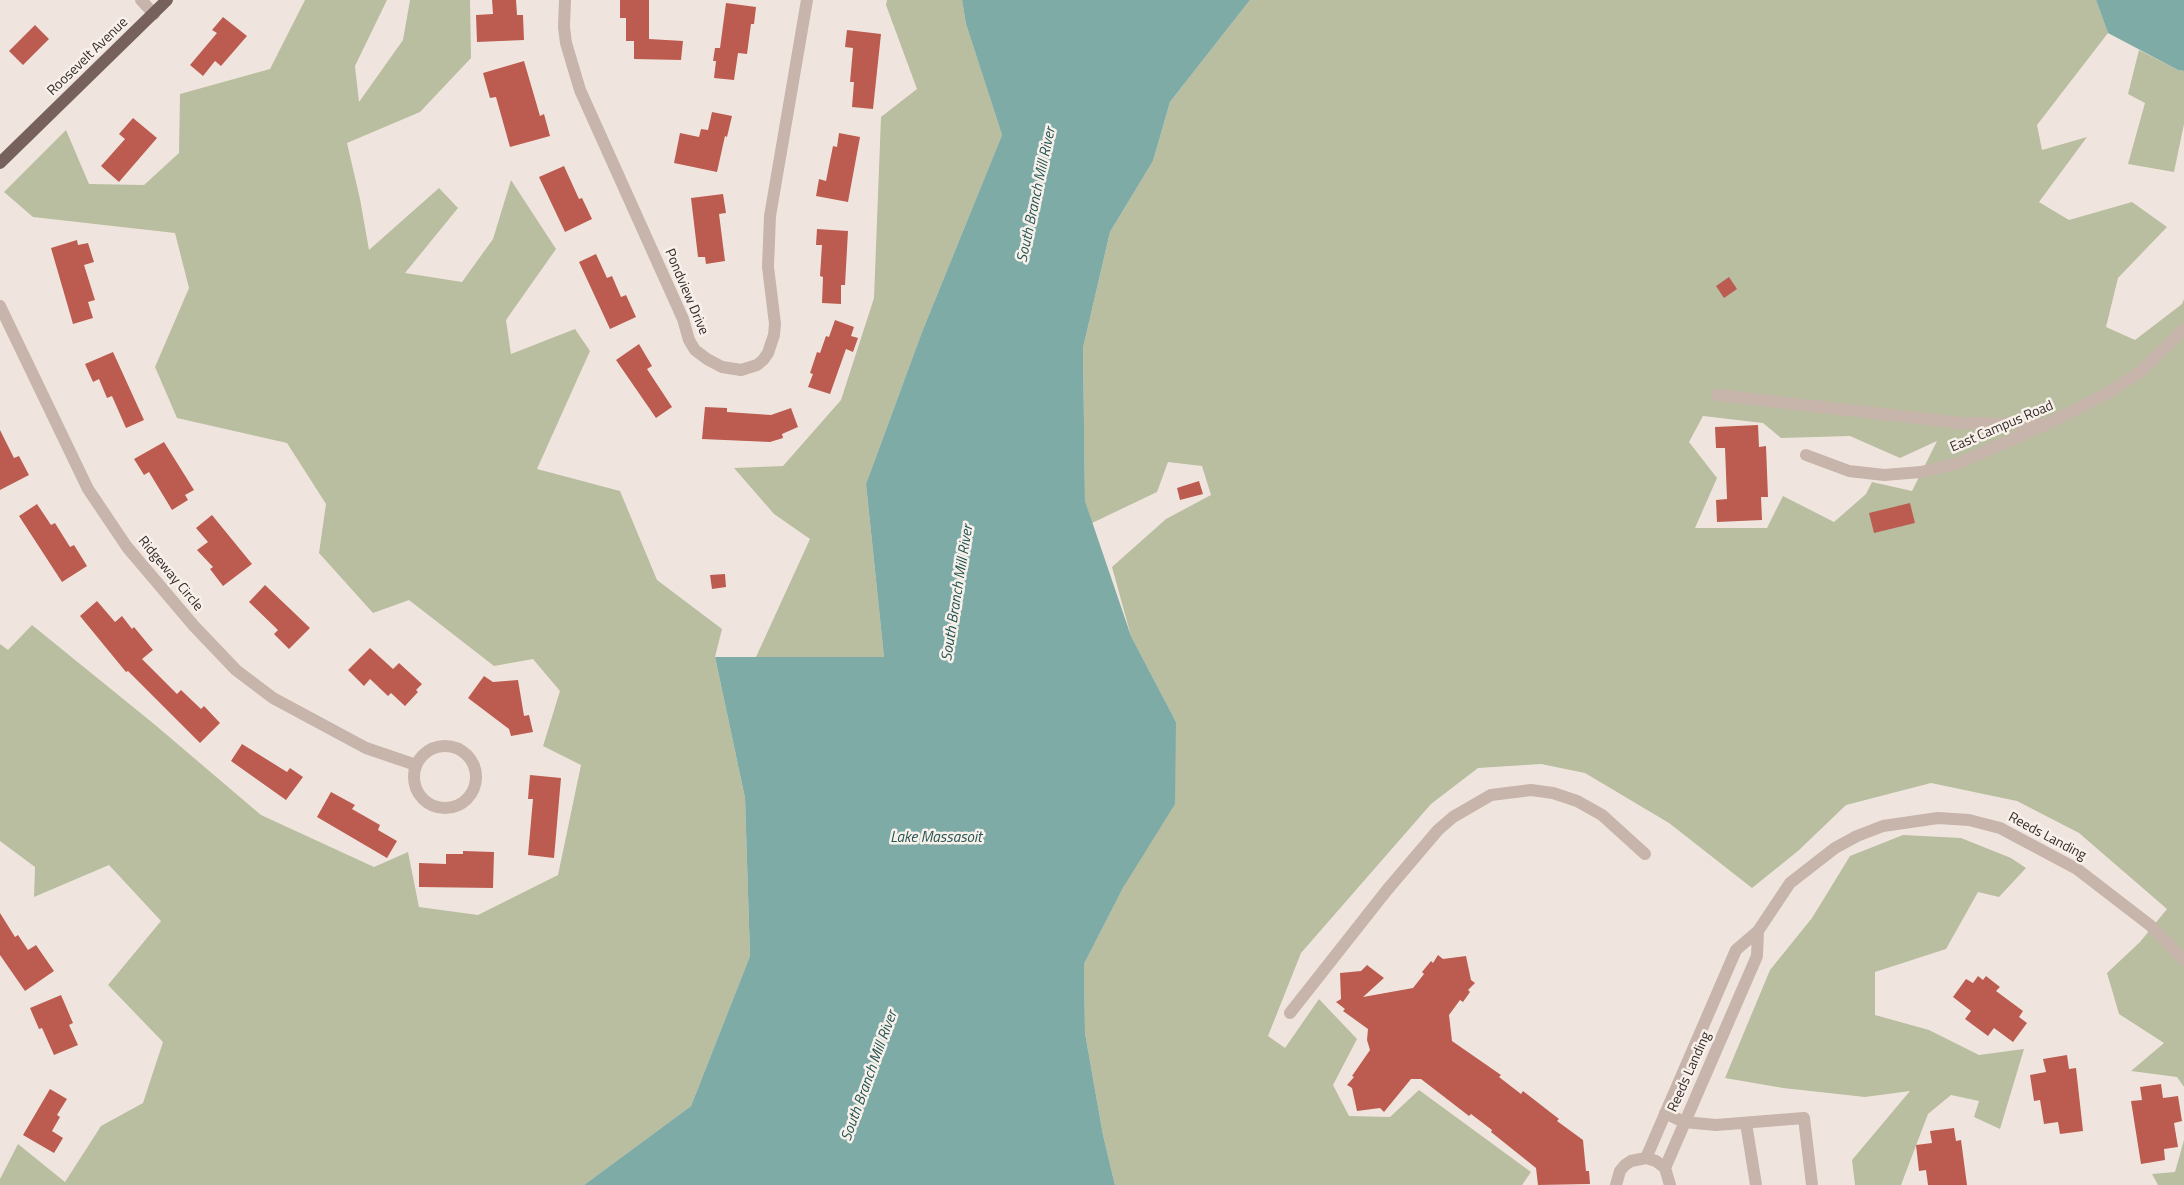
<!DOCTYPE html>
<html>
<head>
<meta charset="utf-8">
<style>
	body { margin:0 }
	canvas { display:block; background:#f0e5de }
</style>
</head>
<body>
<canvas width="2184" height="1185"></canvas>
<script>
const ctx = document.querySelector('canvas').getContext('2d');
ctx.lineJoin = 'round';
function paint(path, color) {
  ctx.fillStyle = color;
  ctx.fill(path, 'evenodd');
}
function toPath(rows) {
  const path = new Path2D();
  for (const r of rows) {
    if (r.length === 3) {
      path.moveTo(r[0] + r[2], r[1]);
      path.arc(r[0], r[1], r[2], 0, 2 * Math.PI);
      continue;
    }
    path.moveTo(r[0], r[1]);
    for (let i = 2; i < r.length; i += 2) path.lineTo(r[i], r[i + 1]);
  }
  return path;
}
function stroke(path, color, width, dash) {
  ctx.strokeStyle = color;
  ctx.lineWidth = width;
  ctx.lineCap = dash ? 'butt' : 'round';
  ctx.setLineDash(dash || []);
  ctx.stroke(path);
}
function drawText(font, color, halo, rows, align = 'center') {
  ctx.font = font + ' "Titillium Web",sans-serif';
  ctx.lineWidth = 5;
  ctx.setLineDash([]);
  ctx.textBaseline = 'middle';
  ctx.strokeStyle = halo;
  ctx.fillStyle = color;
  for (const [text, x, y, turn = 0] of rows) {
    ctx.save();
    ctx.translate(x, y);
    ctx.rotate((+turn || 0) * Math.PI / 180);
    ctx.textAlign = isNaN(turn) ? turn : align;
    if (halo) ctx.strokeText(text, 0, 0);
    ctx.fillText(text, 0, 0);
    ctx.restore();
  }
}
paint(toPath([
	[305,0,387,0,355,66,359,102,403,40,410,0,470,0,471,58,420,112,347,143,360,199,369,250,439,188,458,208,405,273,462,282,493,239,511,180,556,249,506,320,511,354,575,329,590,351,537,469,620,491,657,580,722,629,715,657,745,798,750,956,691,1106,584,1185,0,1185,0,1179,18,1144,65,1182,101,1126,143,1103,163,1042,108,985,161,921,109,865,34,897,35,867,0,841,0,644,8,650,32,625,154,724,261,815,374,867,408,852,419,907,478,915,558,875,581,765,543,746,560,691,533,659,494,666,409,600,373,613,319,553,326,504,287,443,177,418,155,367,189,288,175,233,33,217,4,192,66,130,89,184,144,185,179,153,180,94,270,69],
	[887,0,962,0,966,24,1002,135,922,332,866,484,884,657,756,657,810,539,774,514,734,468,783,466,841,400,874,298,881,117,917,89,886,5],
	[1250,0,2096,0,2108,33,2037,125,2042,150,2087,137,2039,202,2069,220,2132,202,2167,227,2118,278,2106,327,2135,340,2182,304,2184,299,2184,1087,2177,1077,2131,1071,2164,1043,2119,1014,2107,973,2140,942,2167,909,2079,833,2017,801,1931,783,1846,805,1798,851,1752,888,1669,823,1585,773,1541,764,1478,768,1431,804,1301,953,1268,1036,1285,1048,1319,999,1357,1039,1333,1085,1349,1116,1390,1117,1419,1090,1531,1172,1522,1185,1115,1185,1103,1135,1085,1033,1084,964,1124,886,1176,722,1131,636,1112,567,1166,519,1211,495,1202,466,1168,462,1157,492,1092,523,1085,501,1083,348,1110,232,1153,161,1170,102],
	[1703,416,1763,423,1781,438,1850,436,1900,458,1937,441,1912,491,1872,482,1866,494,1834,522,1783,496,1767,528,1695,528,1717,478,1689,442],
	[2139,50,2178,70,2184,71,2184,124,2174,172,2128,164,2145,103,2128,94],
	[1903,835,1961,838,2011,858,2026,868,1999,897,1978,892,1946,949,1875,972,1875,1015,1929,1030,1979,1055,2024,1049,2000,1129,1974,1117,1979,1101,1951,1095,1928,1114,1901,1185,1855,1185,1852,1160,1910,1091,1865,1097,1783,1088,1725,1078,1770,970,1812,918,1850,856],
	[2184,1140,2184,1185,2158,1185,2152,1174,2175,1172]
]), '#b8be9f');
paint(toPath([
	[962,0,1250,0,1170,102,1153,161,1110,232,1083,348,1085,501,1131,636,1176,722,1175,804,1124,886,1084,964,1085,1033,1103,1135,1115,1185,584,1185,691,1106,750,956,745,798,715,657,884,657,866,484,922,332,1002,135,966,24],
	[2096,0,2184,0,2184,71,2178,70,2108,33]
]), '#7faba7');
paint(toPath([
	[492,0,516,0,517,15,523,15,524,40,477,42,476,15,493,14],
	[620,0,649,0,649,39,683,41,681,60,634,59,634,41,626,41,626,18,620,18],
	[726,3,756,7,754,24,751,24,747,54,738,53,734,80,714,78,716,61,713,61,715,48,720,48],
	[223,17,247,36,221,66,215,61,203,76,190,65,217,33,212,30],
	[35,25,49,39,23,65,9,51],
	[847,30,881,34,873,109,852,107,854,82,850,82,853,48,845,47],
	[524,61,540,116,544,114,550,136,510,147,496,97,490,98,483,73],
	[712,112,732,116,727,137,725,136,717,172,674,163,680,133,699,137,701,129,708,130],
	[133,118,157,138,119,182,101,166,125,139,119,134],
	[839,133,860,137,848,202,816,196,819,179,826,181,833,146,837,147],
	[564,166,579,199,582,198,592,219,565,232,539,177],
	[723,194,726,213,719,214,725,261,706,264,705,257,698,257,691,198],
	[817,229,848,231,845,285,841,285,841,304,822,303,823,277,820,276,822,245,816,245],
	[77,240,78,245,88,243,94,262,84,265,95,300,88,302,93,318,73,324,51,248],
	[596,254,607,278,612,276,621,297,626,295,636,317,610,329,579,262],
	[1729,277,1737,289,1724,298,1716,286],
	[835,320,854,327,851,336,858,338,853,352,846,349,830,394,808,387,813,374,810,373,817,352,820,353,826,336,829,337],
	[639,344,652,366,647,369,672,407,656,418,616,360],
	[113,352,144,420,126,428,112,396,107,398,99,379,93,382,85,364],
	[705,407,727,408,727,412,771,415,791,408,798,427,782,434,783,438,770,442,702,439],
	[1758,425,1759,447,1766,446,1768,497,1761,497,1762,520,1717,522,1716,500,1727,499,1725,448,1716,448,1715,427],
	[0,430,14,458,19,456,29,475,0,490],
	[164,442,194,490,185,495,188,500,172,510,149,472,144,475,134,459],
	[1199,481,1203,494,1180,500,1177,488],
	[1910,503,1915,523,1874,533,1869,513],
	[37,504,51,525,55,523,70,547,74,545,87,566,62,582,19,516],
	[212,515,252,564,223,586,210,569,213,567,197,550,208,542,196,528],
	[725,574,726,587,712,589,710,575],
	[265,585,310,628,289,649,274,634,278,630,249,602],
	[97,601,115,622,122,616,132,629,134,627,153,650,142,659,177,694,181,690,201,709,204,706,220,723,200,743,128,671,126,672,80,616],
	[370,648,393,669,399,663,422,684,416,690,418,692,405,706,391,693,388,696,370,679,364,686,348,670],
	[484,676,493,682,518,680,524,716,529,715,533,732,511,736,509,729,468,698],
	[242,744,287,772,290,768,303,777,286,800,231,761],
	[530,775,561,778,554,858,528,855,533,799,528,799],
	[331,792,355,805,352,809,380,825,378,830,397,841,387,858,317,817],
	[463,851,494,852,493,888,419,887,419,863,446,864,446,854,463,854],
	[0,913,15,937,18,935,28,950,36,945,54,971,25,991,0,955],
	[1438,955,1443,959,1466,956,1471,980,1475,983,1468,990,1470,992,1463,1002,1460,1000,1449,1015,1452,1041,1501,1075,1499,1077,1521,1094,1523,1091,1559,1119,1557,1121,1583,1140,1586,1171,1589,1171,1590,1184,1538,1185,1536,1168,1491,1132,1492,1130,1471,1114,1469,1116,1421,1079,1411,1079,1384,1112,1380,1108,1357,1111,1352,1088,1347,1085,1354,1077,1352,1076,1370,1050,1367,1040,1368,1029,1343,1011,1345,1009,1336,1002,1341,999,1340,973,1361,971,1367,965,1384,978,1363,997,1413,988,1424,974,1422,972,1431,961,1433,963],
	[1978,976,1983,980,1986,976,2000,987,1996,991,2023,1011,2019,1017,2027,1023,2013,1042,1994,1028,1988,1036,1965,1019,1971,1011,1953,997,1966,979,1973,983],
	[61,995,73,1023,69,1025,78,1045,54,1055,42,1028,39,1029,30,1008],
	[2067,1055,2069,1069,2076,1068,2083,1131,2060,1134,2058,1122,2044,1124,2040,1100,2034,1101,2030,1075,2046,1072,2043,1059],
	[2161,1084,2163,1098,2178,1096,2182,1121,2174,1123,2178,1147,2164,1149,2165,1160,2141,1164,2131,1101,2142,1100,2140,1087],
	[50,1089,67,1099,57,1115,60,1117,52,1131,63,1138,54,1153,23,1135],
	[1954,1128,1956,1141,1961,1140,1967,1185,1928,1185,1926,1170,1919,1171,1916,1145,1932,1143,1930,1131]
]), '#bc5c50');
stroke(toPath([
	[141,0,154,14],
	[565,0,564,27,566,43,580,90,683,319,689,340,695,350,707,359,722,367,741,370,757,365,763,360,768,353,774,335,775,324,768,267,770,216,807,0],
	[0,306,88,489,127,547,194,626,236,670,273,698,366,748,416,765],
	[1717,395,1961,423,2042,424],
	[1806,455,1849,471,1884,475,1921,472,1959,463,2047,424,2106,394,2140,372,2184,329],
	[445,777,31],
	[1290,1013,1387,890,1438,830,1453,817,1491,795,1531,790,1553,793,1577,801,1602,815,1645,854],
	[1665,1113,1684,1122,1716,1125,1804,1118,1812,1185],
	[1746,1123,1756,1185],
	[1646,1158,1736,950,1758,931,1790,883,1835,848,1857,836,1883,826,1938,818,1969,820,2000,828,2077,869,2151,926,2184,960],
	[1665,1168,1757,956,1758,931],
	[1616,1185,1620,1171,1625,1165,1631,1161,1646,1158,1656,1161,1665,1168,1670,1185]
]), '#c7b4aa', 12);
stroke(toPath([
	[0,163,167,0]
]), '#76615c', 12);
drawText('14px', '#362b29', '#f8f0ea', [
	["Roosevelt Avenue",88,57,-44],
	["Pondview Drive",686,292,67],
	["East Campus Road",2002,427,-23],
	["Ridgeway Circle",170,574,50],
	["Reeds Landing",2047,837,28],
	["Reeds Landing",1690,1072,-66]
]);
drawText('italic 15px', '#225451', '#f8f0ea', [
	["South Branch Mill River",1037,195,-78],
	["South Branch Mill River",958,593,-81],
	["Lake Massasoit",936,838],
	["South Branch Mill River",870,1076,-70]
]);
</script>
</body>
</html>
